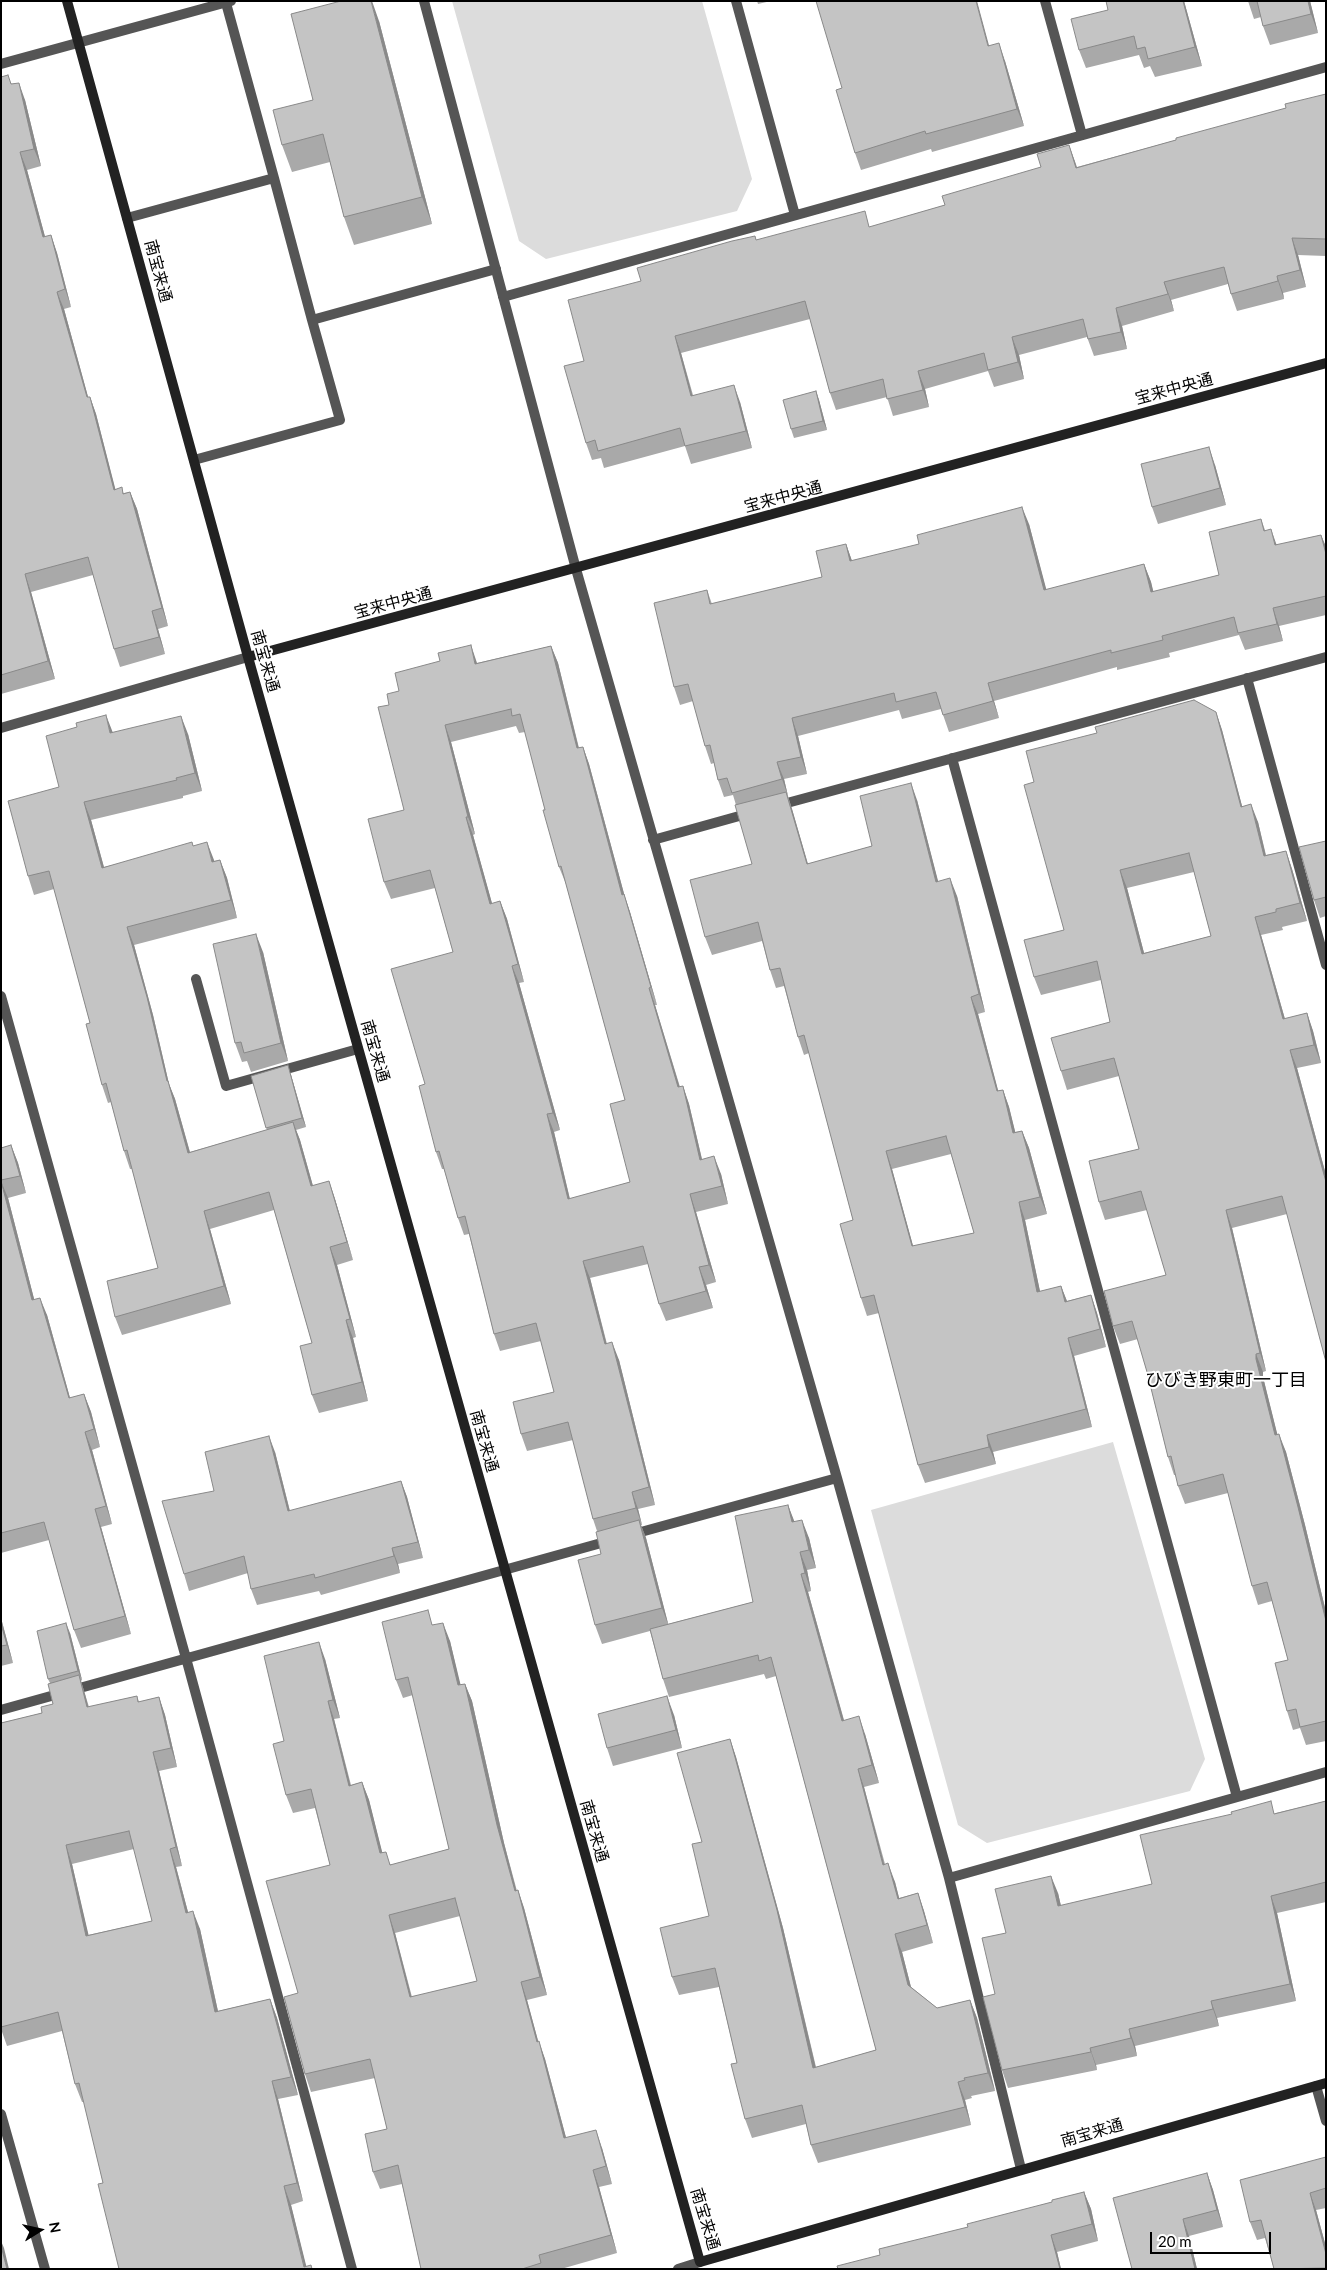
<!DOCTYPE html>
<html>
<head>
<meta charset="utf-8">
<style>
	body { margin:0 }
	#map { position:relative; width:1327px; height:2270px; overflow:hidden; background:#fff; font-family:Lato,sans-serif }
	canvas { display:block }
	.frame { position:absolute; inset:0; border:2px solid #000; pointer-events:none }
	.north { position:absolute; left:15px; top:2205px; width:50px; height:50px; -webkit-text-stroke:4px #fff; paint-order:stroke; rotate:80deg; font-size:14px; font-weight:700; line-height:20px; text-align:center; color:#000 }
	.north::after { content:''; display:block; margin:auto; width:18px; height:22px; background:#000; clip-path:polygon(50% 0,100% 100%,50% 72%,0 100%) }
	.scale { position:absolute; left:1150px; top:2232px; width:121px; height:22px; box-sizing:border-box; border:2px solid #000; border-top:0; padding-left:6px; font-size:15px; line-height:18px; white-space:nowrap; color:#000; -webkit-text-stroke:4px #fff; paint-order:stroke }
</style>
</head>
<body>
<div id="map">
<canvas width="1327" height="2270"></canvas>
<div class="frame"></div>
<div class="north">N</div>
<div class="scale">20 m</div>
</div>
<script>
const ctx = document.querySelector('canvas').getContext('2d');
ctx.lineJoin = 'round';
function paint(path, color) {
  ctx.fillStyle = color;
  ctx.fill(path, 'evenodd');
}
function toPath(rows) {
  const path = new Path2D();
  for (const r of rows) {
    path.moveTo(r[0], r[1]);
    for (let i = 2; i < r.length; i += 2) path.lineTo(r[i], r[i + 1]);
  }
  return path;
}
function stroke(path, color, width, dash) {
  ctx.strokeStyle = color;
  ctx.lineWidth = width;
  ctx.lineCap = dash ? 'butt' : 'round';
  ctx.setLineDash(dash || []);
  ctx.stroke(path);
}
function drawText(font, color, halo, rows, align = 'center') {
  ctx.font = font + ' Lato,"Noto Sans JP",sans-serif';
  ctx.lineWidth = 4;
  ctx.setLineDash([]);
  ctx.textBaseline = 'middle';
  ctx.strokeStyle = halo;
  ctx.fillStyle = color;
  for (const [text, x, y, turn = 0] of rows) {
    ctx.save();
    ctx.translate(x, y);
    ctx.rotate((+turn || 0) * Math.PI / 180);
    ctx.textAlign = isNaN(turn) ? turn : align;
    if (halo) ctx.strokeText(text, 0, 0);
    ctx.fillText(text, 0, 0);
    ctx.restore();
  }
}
paint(toPath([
	[452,1,702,1,752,179,737,211,546,259,519,241],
	[1113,1442,1205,1759,1190,1791,987,1843,958,1825,871,1510]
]), '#dcdcdc');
stroke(toPath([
	[226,3,274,178],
	[127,218,274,178,312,320,496,269],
	[194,460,340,420,312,320],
	[196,979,226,1086,358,1049]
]), '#555', 10);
stroke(toPath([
	[424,1,576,569,837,1478,949,1878,1021,2169],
	[736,1,795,215],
	[1045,1,1082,135],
	[1,64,231,1],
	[503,297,1326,67],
	[1247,678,1326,965],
	[1,728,248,657],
	[952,758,1237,1797],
	[776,806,1326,657],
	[653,840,750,813],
	[1,996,186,1658,352,2269],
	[630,1535,837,1478],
	[1,1710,612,1540],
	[949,1878,1326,1772],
	[1316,2086,1326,2121],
	[1,2114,45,2269],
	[678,2269,700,2262]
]), '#555', 10);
stroke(toPath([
	[67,1,248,657,700,2262,1326,2083],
	[248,657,1326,363]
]), '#222', 10);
paint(toPath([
	[757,1,771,1,758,4],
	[1106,1,1184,1,1202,66,1155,77,1150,66,1144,68,1139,55,1086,68,1079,50,1108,10],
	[1248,1,1310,1,1318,33,1270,45,1263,26,1261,17,1254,19],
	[379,21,432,224,354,245,344,217,330,162,292,172,282,145,313,100],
	[989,45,1005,61,1024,126,932,152,931,149,861,170,855,153,842,88],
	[1,77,12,84,25,100,41,166,27,170,45,237,51,235,57,253,71,307,64,309,88,397,90,397,96,414,115,489,124,493,130,492,137,509,168,626,158,629,165,654,120,667,114,649,93,575,31,592,55,679,1,694],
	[1326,94,1326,256,1298,255,1306,287,1283,293,1284,299,1237,311,1231,294,1228,284,1171,300,1174,311,1122,326,1127,349,1094,356,1087,337,1019,355,1024,379,994,387,988,371,925,389,929,407,893,416,887,397,836,410,830,393,810,319,681,353,693,395,740,402,752,448,691,464,685,446,604,468,601,458,592,460,586,443,584,361,641,281,756,240,871,227,945,205,1041,167,1069,145,1077,167,1176,140,1286,108],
	[816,391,819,400,827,430,794,438,791,429],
	[1215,465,1226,505,1158,524,1152,507],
	[1261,519,1265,530,1277,545,1321,535,1326,547,1326,615,1279,626,1283,641,1245,650,1239,635,1169,653,1170,657,1117,670,1117,667,994,701,999,718,949,732,941,709,902,719,899,710,798,736,807,774,784,779,788,796,792,809,808,864,872,846,917,800,938,882,957,896,985,1012,978,1014,998,1091,1003,1090,1009,1107,1015,1132,1022,1131,1029,1148,1047,1214,1025,1220,1040,1292,1061,1286,1067,1301,1091,1295,1097,1313,1106,1347,1074,1356,1092,1427,993,1452,996,1464,925,1483,918,1465,879,1313,867,1316,861,1298,853,1220,809,1053,804,1055,798,1037,784,986,776,988,770,970,762,941,712,955,705,937,752,864,736,805,733,795,724,797,718,780,714,763,711,764,705,746,693,701,680,705,674,687,707,590,712,604,822,577,846,544,852,561,1029,524,1046,590,1144,564,1151,582,1153,592,1219,575],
	[951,1154,974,1233,913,1246,892,1169],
	[551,646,558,663,579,748,583,747,589,764,624,894,630,912,657,1005,655,1005,680,1087,683,1086,689,1104,702,1159,721,1174,728,1204,696,1212,716,1282,706,1285,713,1308,666,1321,659,1304,648,1264,590,1278,607,1344,619,1360,655,1505,638,1509,642,1525,641,1525,646,1538,668,1624,753,1602,788,1505,794,1522,809,1538,816,1568,807,1570,811,1591,808,1592,844,1720,865,1734,879,1783,864,1787,885,1864,895,1882,899,1898,918,1893,924,1911,933,1943,902,1952,911,1987,937,2008,970,2000,977,2018,995,2091,971,2096,972,2098,965,2100,971,2125,818,2163,811,2145,806,2124,752,2138,745,2119,737,2063,719,1987,679,1995,672,1977,709,1916,702,1842,730,1739,736,1757,783,1928,816,2067,876,2050,776,1676,766,1679,764,1674,669,1697,663,1679,650,1631,602,1644,595,1625,601,1554,597,1531,593,1519,573,1440,527,1451,521,1434,554,1392,541,1341,500,1351,494,1334,469,1234,464,1235,458,1218,444,1169,442,1169,436,1152,425,1084,453,952,435,888,391,899,384,882,404,810,389,705,399,691,477,663],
	[516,726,519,733,525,732,545,810,559,867,566,884,625,1100,630,1182,570,1199,554,1132,560,1130,519,983,524,982,507,919,500,901,492,904,473,835,475,834,451,742],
	[1216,712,1222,730,1242,806,1258,822,1266,855,1286,851,1292,869,1307,921,1282,927,1283,930,1261,935,1285,1019,1307,1013,1313,1031,1321,1063,1297,1068,1326,1175,1326,1362,1287,1214,1232,1228,1266,1371,1263,1372,1263,1377,1277,1434,1286,1452,1305,1525,1326,1612,1326,1741,1306,1745,1300,1728,1293,1730,1287,1711,1288,1660,1272,1601,1258,1605,1252,1586,1228,1493,1185,1504,1178,1486,1176,1475,1174,1475,1168,1457,1147,1372,1138,1339,1120,1344,1113,1326,1166,1275,1147,1210,1105,1220,1099,1202,1139,1149,1119,1076,1067,1090,1061,1071,1110,1022,1101,980,1041,995,1034,977,1064,930,1034,782],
	[1194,872,1211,936,1144,953,1127,888],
	[112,733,188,734,202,791,183,796,183,798,91,820,104,867,193,846,214,861,220,860,227,878,237,918,134,945,153,1015,169,1084,175,1099,190,1152,267,1130,251,1076,291,1075,306,1127,296,1130,300,1140,313,1186,329,1181,335,1199,353,1260,337,1265,356,1337,353,1338,368,1401,319,1413,312,1395,312,1343,274,1210,210,1229,231,1304,122,1335,115,1317,158,1268,132,1169,130,1169,124,1151,111,1102,108,1103,102,1085,90,1023,54,889,34,895,28,876,59,787],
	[1326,841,1326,916,1320,918,1314,900],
	[263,952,288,1061,251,1072,247,1061,242,1062,235,1043],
	[11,1145,18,1163,26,1193,8,1198,34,1299,47,1315,70,1398,84,1394,91,1412,100,1447,92,1450,112,1524,101,1527,131,1634,81,1648,74,1630,49,1540,1,1553,1,1148],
	[275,1452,290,1511,401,1481,407,1497,423,1558,398,1564,400,1573,321,1595,319,1591,257,1605,251,1589,248,1573,189,1591,184,1574,214,1491],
	[1,1618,13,1663,1,1666],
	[433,1625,450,1641,460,1685,465,1684,472,1701,504,1843,517,1891,518,1890,524,1908,547,1995,527,2000,538,2041,545,2059,566,2138,602,2148,612,2184,599,2187,617,2253,561,2269,421,2269,402,2184,380,2189,373,2172,387,2129,375,2078,311,2092,305,2074,298,1993,330,1865,315,1808,293,1813,286,1795,284,1741,325,1659,340,1718,334,1719,351,1785,362,1782,369,1800,382,1853,391,1865,449,1849,413,1695,403,1698,396,1680],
	[460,1916,477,1981,412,1997,395,1933],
	[70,1633,82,1680,81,1681,89,1707,137,1696,139,1702,159,1697,165,1715,177,1767,159,1771,182,1866,176,1867,188,1912,200,1929,218,2011,270,1999,277,2018,298,2095,278,2099,303,2201,291,2205,306,2267,312,2269,119,2269,103,2183,84,2102,82,2102,75,2084,62,2031,7,2046,1,2029,1,1723,42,1713,53,1704,50,1683,48,1679],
	[134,1849,152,1921,88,1935,72,1864],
	[674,1715,682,1748,613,1766,607,1748],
	[1326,1801,1326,1902,1277,1913,1296,2001,1217,2018,1219,2026,1135,2046,1137,2056,1096,2065,1097,2070,1008,2088,1002,2070,995,1994,1006,1933,1058,1893,1061,1906,1152,1884,1276,1813],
	[1326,2157,1326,2208,1316,2210,1326,2247,1326,2269,1274,2269,1265,2238,1257,2240,1250,2222],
	[1207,2173,1213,2190,1223,2227,1189,2236,1197,2269,1132,2269],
	[1084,2192,1091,2209,1098,2241,1057,2252,1061,2269,838,2269,968,2227,1052,2202]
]), '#a9a9a9');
paint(toPath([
	[371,1,372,1,379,21,432,224,422,197],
	[976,1,977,1,994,64,988,46],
	[1183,1,1184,1,1202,66,1195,47],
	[1308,1,1310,1,1318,33,1311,14],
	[999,43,1005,61,1024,126,1017,109],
	[19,83,25,100,41,166,34,149],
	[1069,145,1075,162,1082,185,1076,168],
	[20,152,27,170,50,255,43,237],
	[51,235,57,253,71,307,65,289],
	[1292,238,1298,255,1306,287,1300,270],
	[1277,276,1283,293,1284,299,1278,281],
	[1164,282,1171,300,1174,311,1168,294],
	[57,292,64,309,93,415,87,397],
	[1116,308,1122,326,1127,349,1121,332],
	[675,336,681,353,697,413,691,396],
	[1012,337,1019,355,1024,379,1018,362],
	[918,371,925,389,929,407,923,390],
	[734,385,740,402,752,448,746,431],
	[816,391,819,400,827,430,823,421],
	[90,397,96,414,120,507,114,490],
	[1209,447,1215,465,1226,505,1220,488],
	[130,492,137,509,168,626,162,608],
	[1022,507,1029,524,1051,607,1044,590],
	[1271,529,1277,546,1275,545],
	[1321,535,1326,547,1326,554],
	[846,544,852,561,850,561],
	[1144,564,1151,582,1158,610,1151,592],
	[25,574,31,592,55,679,48,661],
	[1273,608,1279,626,1283,641,1277,624],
	[152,611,158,629,165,654,159,637],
	[471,645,477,663,481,682,475,664],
	[551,646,558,663,583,766,577,748],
	[988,683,994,701,999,718,993,701],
	[1216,712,1222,730,1247,825,1241,807],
	[106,715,113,733,110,733],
	[181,716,188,734,202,791,195,773],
	[792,718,798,736,807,774,801,757],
	[445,725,451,742,475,834,468,817],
	[583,747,589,764,629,912,622,895],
	[777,762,784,779,788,796,782,779],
	[911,783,917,800,943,900,936,882],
	[786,792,792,809,813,882,807,864],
	[84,802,91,820,109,886,102,868],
	[1251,804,1258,822,1270,874,1264,856],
	[466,817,473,835,497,921,490,904],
	[207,842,214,860,219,880,212,862],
	[1286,851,1292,869,1307,921,1300,903],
	[220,860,227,878,237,918,231,900],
	[1120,870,1127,888,1149,972,1142,954],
	[950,878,957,896,985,1012,979,994],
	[624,894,630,912,657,1005,651,987],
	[500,901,507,919,524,982,518,964],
	[1255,917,1261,935,1290,1037,1283,1019],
	[127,927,134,945,153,1015,169,1084,175,1099,195,1171,188,1153,167,1081],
	[256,934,263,952,288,1061,281,1043],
	[512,966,519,983,560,1130,553,1113],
	[649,988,655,1005,685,1105,678,1087],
	[971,997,978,1014,1003,1109,997,1091],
	[1307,1013,1313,1031,1321,1063,1314,1045],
	[1290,1050,1297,1068,1326,1175,1326,1182],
	[288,1065,291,1075,306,1127,302,1118],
	[683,1086,689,1104,706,1177,700,1160],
	[1003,1090,1009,1107,1020,1151,1013,1133],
	[547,1114,554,1132,574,1217,568,1199],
	[293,1122,300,1140,318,1204,311,1186],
	[1022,1131,1029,1148,1047,1214,1040,1197],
	[11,1145,18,1163,26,1193,20,1176],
	[886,1151,892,1169,918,1264,912,1246],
	[714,1156,721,1174,728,1204,722,1186],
	[1,1181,8,1198,39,1318,32,1300],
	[329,1181,335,1199,353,1260,347,1242],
	[690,1194,696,1212,716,1282,709,1265],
	[1019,1202,1025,1220,1044,1310,1037,1292],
	[1226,1210,1232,1228,1266,1371,1260,1353],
	[204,1211,210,1229,231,1304,224,1286],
	[330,1247,337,1265,356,1337,350,1319],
	[583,1261,590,1278,611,1362,605,1344],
	[699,1267,706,1285,713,1308,706,1291],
	[1061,1286,1068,1304,1065,1302],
	[1091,1295,1097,1313,1106,1347,1100,1329],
	[40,1298,47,1315,75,1416,69,1398],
	[346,1320,353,1338,368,1401,362,1382],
	[1068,1338,1074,1356,1092,1427,1086,1409],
	[612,1342,619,1360,655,1505,649,1487],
	[1256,1354,1263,1372,1263,1377,1282,1453,1275,1435,1256,1359],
	[84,1394,91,1412,100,1447,94,1429],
	[85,1432,92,1450,112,1524,106,1506],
	[1279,1434,1286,1452,1305,1525,1326,1612,1326,1621],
	[987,1435,993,1452,996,1464,989,1447],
	[269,1436,275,1452,294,1528,288,1511],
	[401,1481,407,1497,423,1558,418,1542],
	[632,1492,638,1509,642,1525,636,1508],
	[788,1505,795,1523,792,1522],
	[95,1509,101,1527,131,1634,125,1616],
	[639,1520,646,1538,669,1627,662,1608],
	[802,1520,809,1538,816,1568,809,1550],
	[392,1548,398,1564,400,1573,394,1556],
	[800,1552,807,1570,811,1591,805,1573],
	[801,1574,808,1592,849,1739,842,1721],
	[1,1618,13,1663,7,1645,1,1624],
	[66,1623,70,1633,82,1680,78,1671],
	[443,1623,450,1641,465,1703,458,1685],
	[319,1642,325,1659,340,1718,333,1700],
	[79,1675,85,1694,93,1726,87,1707],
	[465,1684,472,1701,504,1843,521,1909,515,1891,497,1825],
	[667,1696,674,1715,682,1748,676,1730],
	[159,1697,165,1715,177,1767,171,1748],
	[328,1701,334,1719,355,1804,349,1786],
	[859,1716,865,1734,879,1783,872,1765],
	[730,1739,736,1757,783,1928,820,2086,813,2068],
	[153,1752,159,1771,182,1866,176,1847],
	[858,1769,864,1787,889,1883,883,1865],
	[362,1782,369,1800,387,1871,380,1853],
	[66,1845,72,1864,93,1954,86,1936],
	[170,1849,176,1867,193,1931,186,1913],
	[888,1863,895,1882,904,1917,898,1899],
	[1051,1876,1058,1893,1065,1924,1058,1906],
	[518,1890,524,1908,547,1995,540,1977],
	[918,1893,924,1911,933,1943,927,1925],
	[1271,1896,1277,1913,1296,2001,1290,1984],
	[193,1911,200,1929,222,2030,215,2012],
	[389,1915,395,1933,416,2015,410,1997],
	[895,1934,902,1952,915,2003,908,1985],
	[521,1982,527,2000,543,2059,537,2042],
	[270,1999,277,2018,298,2095,291,2077],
	[970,2000,977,2018,995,2091,988,2073],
	[1211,2001,1217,2018,1219,2026,1213,2009],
	[1129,2029,1135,2046,1137,2056,1131,2038],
	[539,2041,545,2059,571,2156,564,2138],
	[1090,2048,1096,2065,1097,2070,1091,2052],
	[272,2081,278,2099,303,2201,297,2183],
	[958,2082,965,2100,971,2125,965,2107],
	[596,2130,602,2148,612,2184,606,2166],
	[593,2170,599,2187,617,2253,611,2235],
	[1207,2173,1213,2190,1223,2227,1217,2210],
	[284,2186,291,2205,307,2269,305,2269],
	[1084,2192,1091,2209,1098,2241,1092,2224],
	[1310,2193,1316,2210,1326,2247,1326,2254],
	[1183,2219,1189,2236,1197,2269,1195,2269],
	[1051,2235,1057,2252,1061,2269,1060,2269],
	[1,2241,4,2248,9,2269,7,2269,1,2247]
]), '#898989');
const building = toPath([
	[341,1,371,1,422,197,344,217,323,134,282,145,273,110,313,100,291,14,341,1],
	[816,1,976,1,988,46,999,43,1017,109,926,134,925,131,855,153,836,90,842,88,816,1],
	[1106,1,1183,1,1195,47,1148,59,1145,47,1137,49,1134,36,1079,50,1071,19,1108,10,1106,1],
	[1257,1,1308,1,1311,14,1263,26,1257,1],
	[8,75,11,84,19,83,34,149,20,152,43,237,51,235,65,289,57,292,87,397,90,397,114,490,122,487,123,494,130,492,162,608,152,611,159,637,114,649,88,557,25,574,48,661,1,675,1,77,8,75],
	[1326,94,1326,239,1292,238,1300,270,1277,276,1278,281,1231,294,1224,267,1164,282,1168,294,1116,308,1121,332,1088,339,1083,319,1012,337,1018,362,988,370,984,353,918,371,923,390,887,399,883,379,830,393,805,301,675,336,691,396,734,385,746,431,685,446,680,428,598,451,595,440,586,443,564,366,584,361,568,300,641,281,637,268,732,241,755,236,756,240,865,211,869,227,945,205,942,196,1041,167,1037,154,1069,145,1076,168,1176,140,1176,138,1286,108,1285,104,1326,94],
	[816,391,823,421,791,429,783,400,816,391],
	[1209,447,1220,488,1152,507,1141,464,1209,447],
	[1022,507,1044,590,1144,564,1151,592,1219,575,1209,532,1261,519,1264,531,1271,529,1275,545,1321,535,1326,554,1326,596,1273,608,1277,624,1238,633,1234,617,1162,636,1163,640,1111,653,1111,650,988,683,993,701,943,715,936,692,896,702,894,693,792,718,801,757,777,762,782,779,732,793,727,778,718,780,710,745,705,746,688,684,674,687,654,603,707,590,710,604,822,577,816,551,846,544,850,561,919,544,917,535,1022,507],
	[471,645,475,664,551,646,577,748,583,747,622,895,624,894,651,987,649,988,678,1087,683,1086,700,1160,714,1156,722,1186,690,1194,709,1265,699,1267,706,1291,659,1304,643,1246,583,1261,605,1344,612,1342,649,1487,632,1492,636,1508,593,1519,568,1422,521,1434,513,1402,554,1392,536,1323,494,1334,465,1216,458,1218,439,1151,436,1152,419,1086,425,1084,391,969,453,952,430,870,384,882,368,819,404,810,378,707,389,705,387,694,399,691,395,673,440,661,438,653,471,645],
	[511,709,512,716,520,714,545,810,543,810,559,867,561,866,625,1100,610,1104,630,1182,568,1199,547,1114,553,1113,512,966,518,964,500,901,490,904,466,817,468,817,445,725,511,709],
	[1194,700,1216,712,1241,807,1251,804,1264,856,1286,851,1300,903,1276,909,1276,912,1255,917,1283,1019,1307,1013,1314,1045,1290,1050,1326,1182,1326,1362,1282,1196,1226,1210,1260,1353,1256,1354,1256,1359,1275,1435,1279,1434,1298,1507,1326,1621,1326,1721,1300,1727,1296,1709,1287,1711,1275,1663,1288,1660,1267,1582,1252,1586,1223,1474,1178,1486,1171,1456,1168,1457,1147,1372,1132,1321,1113,1326,1104,1291,1166,1275,1141,1191,1099,1202,1089,1161,1139,1149,1114,1058,1061,1071,1051,1038,1110,1022,1097,961,1034,977,1024,940,1064,930,1024,785,1034,782,1026,751,1097,733,1095,727,1194,700],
	[1189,853,1211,936,1142,954,1120,870,1189,853],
	[106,715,110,733,181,716,195,773,176,778,177,780,84,802,102,868,192,842,193,846,207,842,212,862,220,860,231,900,127,927,147,997,167,1081,168,1081,188,1153,293,1122,311,1186,329,1181,347,1242,330,1247,350,1319,346,1320,362,1382,312,1395,300,1346,312,1343,269,1192,204,1211,224,1286,115,1317,107,1281,158,1268,127,1150,124,1151,106,1083,102,1085,86,1024,90,1023,49,871,28,876,8,801,59,787,46,736,77,727,76,723,106,715],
	[911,783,936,882,950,878,979,994,971,997,997,1091,1003,1090,1013,1133,1022,1131,1040,1197,1019,1202,1037,1292,1061,1286,1065,1302,1091,1295,1100,1329,1068,1338,1086,1409,987,1435,989,1447,918,1465,874,1295,861,1298,840,1224,853,1220,804,1035,798,1037,780,968,770,970,758,922,705,937,690,880,752,864,735,805,786,792,807,864,872,846,860,796,911,783],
	[946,1136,974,1233,912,1246,886,1151,946,1136],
	[1326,841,1326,897,1314,900,1299,847,1326,841],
	[256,934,281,1043,244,1053,241,1042,235,1043,213,944,256,934],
	[288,1065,302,1118,266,1128,251,1076,288,1065],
	[11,1145,20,1176,1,1180,1,1148,11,1145],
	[1,1181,32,1300,40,1298,69,1398,84,1394,94,1429,85,1432,106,1506,95,1509,125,1616,74,1630,44,1522,1,1533,1,1181],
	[269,1436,288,1511,401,1481,418,1542,392,1548,394,1556,315,1578,314,1574,251,1589,244,1556,184,1574,162,1501,214,1491,205,1452,269,1436],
	[788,1505,792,1522,802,1520,809,1550,800,1552,805,1573,801,1574,842,1721,859,1716,872,1765,858,1769,883,1865,888,1863,898,1899,918,1893,927,1925,895,1934,908,1985,937,2008,970,2000,988,2073,964,2078,965,2080,958,2082,965,2107,811,2145,802,2105,745,2119,731,2064,737,2063,715,1968,672,1977,660,1928,709,1916,692,1844,702,1842,677,1753,730,1739,777,1910,813,2068,876,2050,771,1657,759,1661,758,1655,663,1679,650,1629,753,1602,735,1516,788,1505],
	[639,1520,662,1608,595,1625,578,1560,601,1554,596,1532,639,1520],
	[428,1610,432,1625,443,1623,458,1685,465,1684,497,1825,515,1891,518,1890,540,1977,521,1982,537,2042,539,2041,564,2138,596,2130,606,2166,593,2170,611,2235,539,2255,541,2263,522,2269,421,2269,398,2165,373,2172,365,2134,387,2129,370,2059,305,2074,284,1997,298,1993,266,1881,330,1865,311,1789,286,1795,273,1744,284,1741,264,1656,319,1642,333,1700,328,1701,349,1786,362,1782,380,1853,386,1852,390,1865,449,1849,408,1677,396,1680,382,1622,428,1610],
	[455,1898,477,1981,410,1997,389,1915,455,1898],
	[66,1623,78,1671,48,1679,37,1631,66,1623],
	[1,1624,7,1645,1,1646,1,1624],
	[79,1675,87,1707,137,1696,138,1702,159,1697,171,1748,153,1752,176,1847,170,1849,186,1913,193,1911,215,2012,270,1999,291,2077,272,2081,297,2183,284,2186,304,2267,311,2265,312,2269,119,2269,98,2184,103,2183,79,2083,75,2084,58,2012,1,2027,1,1723,42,1713,41,1707,53,1704,48,1684,79,1675],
	[129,1831,152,1921,86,1936,66,1845,129,1831],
	[667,1696,676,1730,607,1748,598,1714,667,1696],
	[1271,1801,1274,1814,1326,1801,1326,1882,1271,1896,1290,1984,1211,2001,1213,2009,1129,2029,1131,2038,1090,2048,1091,2052,1002,2070,983,1997,995,1994,982,1938,1006,1933,995,1889,1051,1876,1058,1906,1152,1884,1140,1835,1232,1814,1231,1812,1271,1801],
	[1326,2157,1326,2188,1310,2193,1326,2254,1326,2268,1274,2269,1261,2220,1250,2222,1240,2180,1326,2157],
	[1207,2173,1217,2210,1183,2219,1195,2269,1132,2269,1113,2198,1207,2173],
	[1084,2192,1092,2224,1051,2235,1060,2269,838,2269,837,2266,880,2255,879,2249,968,2227,967,2224,1052,2202,1052,2200,1084,2192],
	[1,2246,7,2269,1,2269,1,2246]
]);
paint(building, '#c4c4c4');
stroke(building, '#898989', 1);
drawText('16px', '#000', '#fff', [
	["南宝来通",158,271,75],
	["宝来中央通",1174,389,-15],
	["宝来中央通",783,497,-15],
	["宝来中央通",393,603,-15],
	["南宝来通",265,661,74],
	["南宝来通",375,1051,74],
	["南宝来通",484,1441,74],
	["南宝来通",594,1831,74],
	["南宝来通",1092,2133,-16],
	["南宝来通",705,2219,73]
]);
drawText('18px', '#000', '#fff', [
	["ひびき野東町一丁目",1226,1380]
]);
</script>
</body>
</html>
